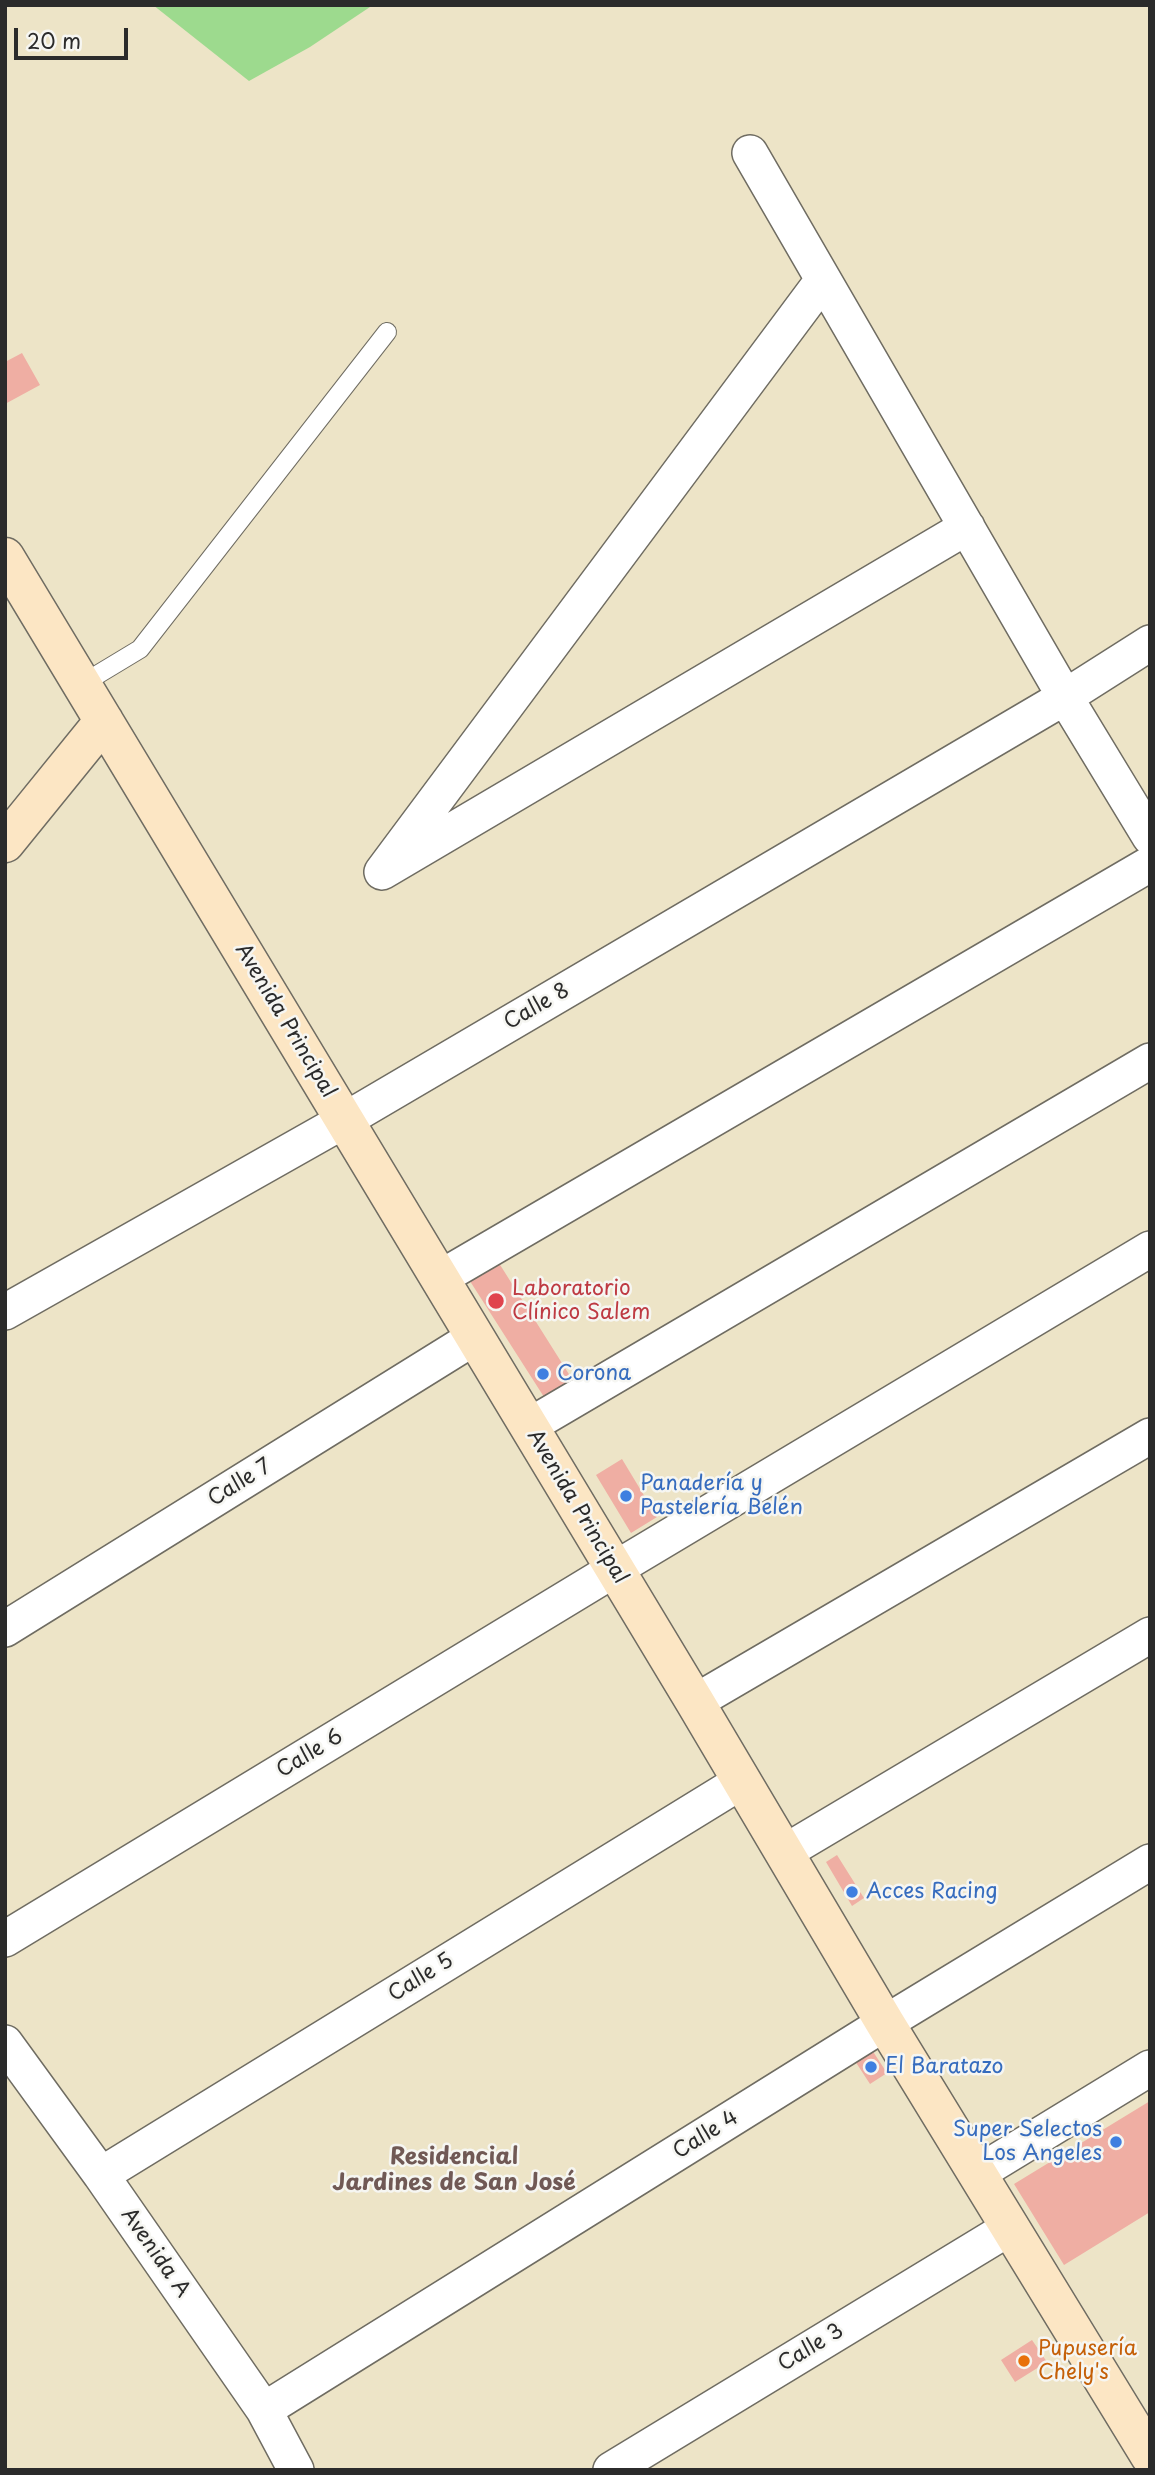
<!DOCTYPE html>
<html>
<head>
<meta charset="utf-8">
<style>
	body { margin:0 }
	#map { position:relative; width:1155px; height:2475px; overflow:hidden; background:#ede4c7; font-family:"Playpen Sans",sans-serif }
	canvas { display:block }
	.frame { position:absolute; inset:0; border:7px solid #2b2b2b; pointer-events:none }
	.scale { position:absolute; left:14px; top:28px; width:114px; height:32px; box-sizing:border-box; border:4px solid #2b2b2b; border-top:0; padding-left:9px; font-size:21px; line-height:24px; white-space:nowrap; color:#2b2b2b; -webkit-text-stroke:5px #f6f6f2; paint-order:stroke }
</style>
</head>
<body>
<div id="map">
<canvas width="1155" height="2475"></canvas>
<div class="frame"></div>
<div class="scale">20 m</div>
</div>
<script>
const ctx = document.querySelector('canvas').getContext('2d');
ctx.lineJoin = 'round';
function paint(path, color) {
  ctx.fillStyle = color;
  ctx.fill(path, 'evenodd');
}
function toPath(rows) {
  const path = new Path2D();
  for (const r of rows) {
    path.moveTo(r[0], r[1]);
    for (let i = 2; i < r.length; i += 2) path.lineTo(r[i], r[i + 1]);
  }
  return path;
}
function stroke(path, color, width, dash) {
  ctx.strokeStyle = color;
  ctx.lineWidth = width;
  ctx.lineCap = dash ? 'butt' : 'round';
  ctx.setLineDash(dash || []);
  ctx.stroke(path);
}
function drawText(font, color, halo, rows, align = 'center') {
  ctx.font = font + ' "Playpen Sans",sans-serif';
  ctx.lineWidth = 5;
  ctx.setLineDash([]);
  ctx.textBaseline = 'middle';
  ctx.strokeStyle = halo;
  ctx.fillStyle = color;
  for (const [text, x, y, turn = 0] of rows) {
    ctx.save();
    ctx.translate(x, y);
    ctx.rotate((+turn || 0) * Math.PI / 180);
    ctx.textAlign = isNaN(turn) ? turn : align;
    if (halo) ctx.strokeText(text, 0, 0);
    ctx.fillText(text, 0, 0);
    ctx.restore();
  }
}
paint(toPath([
	[153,5,373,5,310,47,249,81]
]), '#9dda8e');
paint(toPath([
	[22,353,40,385,5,404,5,362],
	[497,1260,572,1379,544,1397,468,1278],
	[622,1459,657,1517,631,1533,596,1475],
	[837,1855,864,1898,852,1906,826,1862],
	[872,2050,887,2073,870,2084,855,2061],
	[1150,2101,1150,2212,1064,2265,1014,2184],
	[1032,2340,1047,2362,1015,2382,1001,2360]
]), '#efaea3');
const lane = toPath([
	[82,684,140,649,387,332]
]);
const street = toPath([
	[750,153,1065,697,1150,837],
	[823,280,382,872,967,527],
	[440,1278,1150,864],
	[5,1312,345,1120,1065,697,1150,643],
	[529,1426,1150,1061],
	[5,1629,475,1337],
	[695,1702,1150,1436],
	[785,1852,1150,1635],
	[5,1939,615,1569,1150,1249],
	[5,2043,101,2175,264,2410,296,2470],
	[978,2173,1150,2068],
	[101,2175,742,1781],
	[264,2410,885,2023,1150,1862],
	[611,2470,1011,2227]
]);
const secondary = toPath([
	[5,557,695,1702,885,2023,1150,2456],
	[5,843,104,721]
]);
stroke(lane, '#6f6c62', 20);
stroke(street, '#6f6c62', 38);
stroke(secondary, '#6f6c62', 41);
stroke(lane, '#fff', 18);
stroke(street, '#fff', 35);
stroke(secondary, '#fce6c4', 38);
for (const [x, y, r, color] of [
	[496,1301,9,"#e0444e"],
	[543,1374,7,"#3f7fe0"],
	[626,1496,7,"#3f7fe0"],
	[852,1892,7,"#3f7fe0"],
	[871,2067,7,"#3f7fe0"],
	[1116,2142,7,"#3f7fe0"],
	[1024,2361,7,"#e8710a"]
]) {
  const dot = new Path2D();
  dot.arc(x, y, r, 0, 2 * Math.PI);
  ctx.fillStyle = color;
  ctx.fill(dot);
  stroke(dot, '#f6f6f2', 2.5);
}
drawText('21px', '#2b2b2b', '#f6f6f2', [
	["Calle 8",537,1007,-30],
	["Avenida Principal",285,1021,59],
	["Calle 7",240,1483,-32],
	["Avenida Principal",577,1507,59],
	["Calle 6",310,1754,-31],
	["Calle 5",421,1978,-32],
	["Calle 4",706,2135,-32],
	["Avenida A",155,2253,55],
	["Calle 3",811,2348,-31]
]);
drawText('21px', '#be3a42', '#f6f6f2', [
	["Laboratorio",512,1289],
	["Clínico Salem",512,1313]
], 'left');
drawText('21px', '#366cbe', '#f6f6f2', [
	["Corona",557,1374],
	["Panadería y",640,1484],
	["Pastelería Belén",640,1508],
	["Acces Racing",866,1892],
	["El Baratazo",885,2067],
	["Super Selectos",1102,2130,"right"],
	["Los Angeles",1102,2154,"right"]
], 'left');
drawText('21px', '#c56008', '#f6f6f2', [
	["Pupusería",1038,2349],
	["Chely's",1038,2373]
], 'left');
drawText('bold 23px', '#705955', '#f6f6f2', [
	["Residencial",454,2158],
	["Jardines de San José",454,2184]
]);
</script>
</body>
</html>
